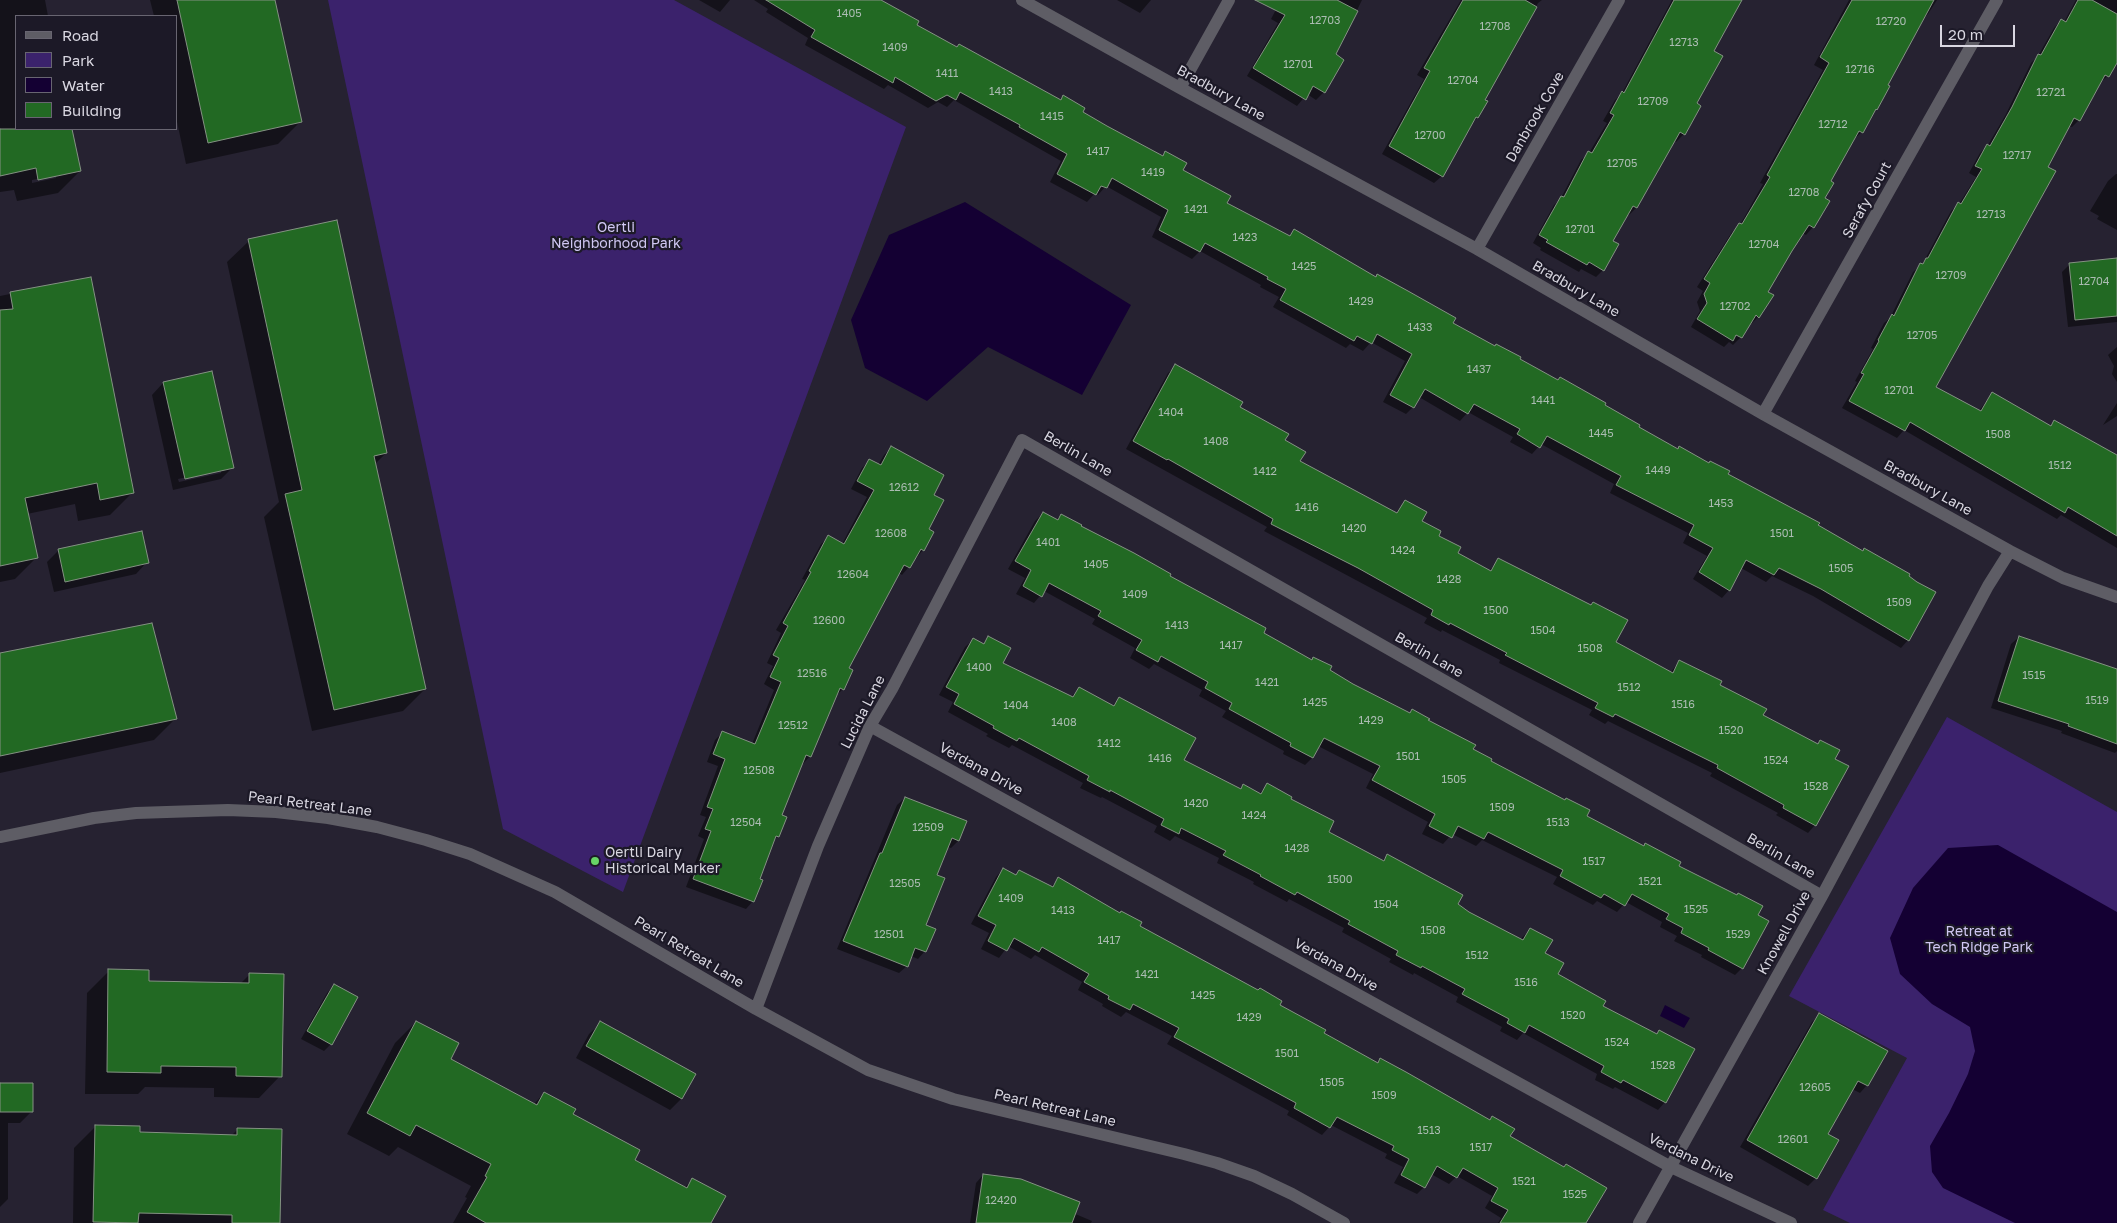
<!DOCTYPE html>
<html>
<head>
<meta charset="utf-8">
<style>
	body { margin:0 }
	#map { position:relative; width:2117px; height:1223px; overflow:hidden; background:#262231; font-family:"Golos Text",sans-serif }
	canvas { display:block }
	.legend { position:absolute; left:15px; top:15px; width:162px; height:115px; box-sizing:border-box; background:#1c1927; border:1px solid #686571; margin:0; padding:6px 9px; list-style:none; font-size:15px; color:#d9d7e1 }
	.legend li { display:flex; align-items:center; gap:10px; height:25px }
	.legend b { width:25px; border:1px solid #686571 }
	.scale { position:absolute; left:1940px; top:25px; width:75px; height:22px; box-sizing:border-box; border:2px solid #d9d7e1; border-top:0; padding-left:6px; font-size:15px; line-height:18px; white-space:nowrap; color:#d9d7e1; -webkit-text-stroke:4px #1c1927; paint-order:stroke }
</style>
</head>
<body>
<div id="map">
<canvas width="2117" height="1223"></canvas>
<ul class="legend">
<li><b style="height:6px;background:#5e5d65"></b>Road</li>
<li><b style="height:14px;background:#3b226c"></b>Park</li>
<li><b style="height:14px;background:#140033"></b>Water</li>
<li><b style="height:14px;background:#226923"></b>Building</li>
</ul>
<div class="scale">20 m</div>
</div>
<script>
const ctx = document.querySelector('canvas').getContext('2d');
ctx.lineJoin = 'round';
function paint(path, color) {
  ctx.fillStyle = color;
  ctx.fill(path, 'evenodd');
}
function toPath(rows) {
  const path = new Path2D();
  for (const r of rows) {
    path.moveTo(r[0], r[1]);
    for (let i = 2; i < r.length; i += 2) path.lineTo(r[i], r[i + 1]);
  }
  return path;
}
function stroke(path, color, width, dash) {
  ctx.strokeStyle = color;
  ctx.lineWidth = width;
  ctx.lineCap = dash ? 'butt' : 'round';
  ctx.setLineDash(dash || []);
  ctx.stroke(path);
}
function drawText(font, color, halo, rows, align = 'center') {
  ctx.font = font + ' "Golos Text",sans-serif';
  ctx.lineWidth = 4.5;
  ctx.setLineDash([]);
  ctx.textBaseline = 'middle';
  ctx.strokeStyle = halo;
  ctx.fillStyle = color;
  for (const [text, x, y, turn = 0] of rows) {
    ctx.save();
    ctx.translate(x, y);
    ctx.rotate((+turn || 0) * Math.PI / 180);
    ctx.textAlign = isNaN(turn) ? turn : align;
    if (halo) ctx.strokeText(text, 0, 0);
    ctx.fillText(text, 0, 0);
    ctx.restore();
  }
}
paint(toPath([
	[328,0,674,0,906,127,623,892,503,829],
	[1947,717,2117,812,2117,1223,1850,1223,1823,1210,1907,1058,1789,996]
]), '#3b226c');
paint(toPath([
	[965,202,1131,305,1082,395,988,347,927,401,865,368,851,320,889,235],
	[1998,845,2117,912,2117,1223,2015,1223,1943,1188,1932,1172,1930,1146,1949,1113,1968,1074,1975,1051,1970,1027,1932,1004,1900,974,1890,938,1913,888,1948,848],
	[1665,1005,1690,1018,1684,1028,1660,1016]
]), '#140033');
paint(toPath([
	[0,0,45,0,48,16,16,16,16,129,71,129,80,171,58,193,17,201,14,190,0,192],
	[56,175,56,178,32,183,32,180],
	[150,0,273,0,300,122,278,144,186,164,176,117,176,16,154,16],
	[699,0,730,0,720,12],
	[754,0,882,0,881,2,915,25,1060,100,1063,97,1082,112,1162,156,1166,153,1181,171,1226,204,1289,237,1294,231,1451,324,1603,406,1637,427,1726,474,1817,526,1908,640,1901,648,1813,596,1772,576,1766,582,1741,568,1729,590,1722,598,1693,579,1707,556,1683,543,1688,533,1610,493,1614,484,1541,444,1532,454,1510,442,1513,437,1468,412,1460,421,1419,397,1413,407,1406,414,1383,402,1405,361,1371,342,1363,351,1350,344,1346,348,1273,307,1279,297,1260,287,1261,285,1200,251,1192,259,1152,237,1161,217,1106,186,1098,195,1095,193,1087,202,1050,182,1061,161,954,100,947,107,938,102,928,108,888,85,884,89,805,45,808,38,766,12,768,9],
	[1117,0,1151,0,1140,13],
	[1281,0,1362,0,1335,55,1343,60,1324,92,1316,100,1307,94,1297,106,1247,76,1278,23,1271,19],
	[1461,0,1542,0,1538,3,1484,100,1477,118,1471,124,1442,176,1434,183,1382,154,1424,79,1417,75],
	[1672,0,1740,0,1712,51,1684,134,1676,142,1674,140,1636,208,1629,215,1627,214,1611,241,1603,270,1596,277,1581,269,1579,272,1540,250,1541,248,1533,243,1554,205,1561,198,1581,160,1589,153,1607,123,1603,121,1615,100,1622,93],
	[1849,0,1937,0,1928,14,1921,21,1886,86,1876,109,1862,132,1854,139,1853,139,1829,181,1813,227,1806,235,1802,233,1767,292,1758,317,1751,324,1749,323,1741,337,1733,345,1729,342,1724,347,1691,327,1700,311,1697,302,1703,291,1697,287,1732,232,1740,225,1763,184,1760,183,1823,70,1814,65],
	[2076,0,2117,0,2117,59,2108,76,2099,83,2079,120,2072,127,2069,126,1934,387,1979,411,1992,393,2049,427,2054,421,2117,457,2117,548,2061,515,2057,519,1904,430,1897,438,1842,408,1857,382,1855,381,1873,349,1871,348,1884,323,1890,318,1913,272,1923,263,1951,211,1959,204,1976,177,1969,173,1980,153,1988,145,2005,116,2031,63,2038,56,2054,28,2061,20,2064,22],
	[2116,174,2117,174,2117,230,2097,219,2099,216,2090,211,2108,181],
	[249,241,386,453,375,464,425,689,403,711,312,731,264,517,279,502,227,262],
	[2117,259,2117,322,2068,327,2062,272,2070,264],
	[90,278,132,493,110,515,78,521,75,504,27,514,37,557,15,579,0,582,0,296],
	[2117,347,2117,382,2112,374,2114,366,2108,355],
	[1176,366,1239,407,1283,441,1298,462,1395,514,1405,501,1421,521,1456,554,1489,571,1499,560,1543,583,1545,582,1591,606,1614,643,1670,673,1679,662,1718,685,1762,716,1817,745,1820,742,1833,759,1815,825,1808,833,1776,815,1778,813,1710,776,1712,773,1608,721,1605,724,1589,715,1592,710,1499,663,1500,660,1442,630,1441,632,1424,623,1427,618,1264,531,1267,527,1126,449,1168,373],
	[163,383,232,468,221,479,173,490,152,395],
	[221,470,221,473,179,482,178,479],
	[2117,403,2117,416,2103,425],
	[891,448,932,495,923,550,902,575,899,573,847,669,843,689,835,697,810,756,803,764,801,763,780,816,778,836,772,842,758,879,753,901,746,909,686,887,704,839,698,836,706,817,700,815,718,766,707,762,715,740,723,732,752,744,774,690,764,684,773,666,767,663,781,633,776,630,805,580,802,579,821,544,829,537,842,544,867,497,851,489,862,468,870,460,878,465,884,455],
	[1043,513,1056,520,1061,515,1168,577,1262,634,1311,661,1314,658,1328,671,1409,714,1412,710,1489,761,1677,866,1757,915,1742,968,1735,975,1701,957,1702,955,1674,941,1677,936,1660,927,1662,922,1626,902,1617,912,1597,901,1593,905,1553,884,1557,877,1482,840,1476,846,1452,834,1443,844,1422,834,1428,822,1366,788,1373,774,1318,746,1312,758,1305,765,1283,754,1284,751,1222,717,1226,711,1199,696,1202,690,1154,664,1149,669,1130,658,1135,648,1092,624,1095,619,1044,591,1034,603,1016,594,1025,578,1008,569,1035,521],
	[59,550,147,562,136,574,54,592,47,562],
	[2019,637,2117,677,2117,751,2115,753,2061,733,2062,731,1991,708,2011,644],
	[989,638,1001,663,1071,697,1079,689,1112,706,1119,699,1183,760,1240,790,1244,786,1259,794,1267,785,1289,799,1327,832,1382,861,1387,856,1468,913,1520,940,1530,929,1556,975,1601,1007,1665,1102,1658,1110,1615,1087,1613,1089,1595,1080,1597,1074,1523,1033,1517,1040,1500,1031,1502,1027,1456,1002,1458,997,1414,973,1413,975,1389,962,1391,959,1342,932,1344,928,1289,899,1287,902,1253,884,1254,882,1217,863,1219,858,1175,836,1170,841,1154,832,1157,826,1102,797,1101,798,1080,788,1083,783,1012,745,1009,748,986,736,988,734,948,712,953,702,939,695,965,647,973,640,982,645],
	[0,654,175,719,154,740,0,773],
	[905,798,958,841,951,848,947,847,936,876,924,926,925,951,918,959,911,956,907,966,899,973,837,949,897,805],
	[1003,869,1015,876,1020,871,1051,887,1058,879,1377,1063,1381,1060,1489,1121,1492,1117,1585,1223,1498,1223,1501,1218,1485,1208,1492,1196,1457,1176,1449,1184,1431,1174,1424,1187,1417,1194,1394,1183,1403,1167,1385,1158,1387,1154,1331,1125,1322,1135,1287,1115,1289,1111,1167,1044,1172,1036,1126,1012,1121,1017,1102,1006,1103,1004,1078,990,1082,982,1035,955,1031,959,1008,946,999,958,981,949,989,933,971,924,996,877],
	[109,971,147,982,240,984,250,974,280,1076,259,1098,214,1097,214,1088,145,1087,138,1094,85,1094,87,993],
	[334,985,331,1044,324,1051,301,1039,327,993],
	[1820,1014,1867,1085,1860,1093,1852,1089,1826,1134,1837,1140,1816,1178,1808,1186,1740,1147,1812,1022],
	[416,1022,449,1060,534,1104,544,1093,633,1161,684,1188,693,1179,710,1223,453,1223,467,1198,465,1197,471,1186,398,1147,389,1156,347,1134,395,1043],
	[601,1023,694,1075,681,1099,670,1110,576,1058,589,1034],
	[0,1028,0,1084,32,1111,20,1123,8,1123,8,1199,0,1207],
	[96,1126,139,1133,231,1136,237,1130,278,1223,73,1223,74,1148],
	[983,1175,1092,1221,1091,1223,970,1223,976,1183]
]), '#0007');
const building = toPath([
	[177,0,275,0,302,122,208,143,177,0],
	[766,0,881,0,919,21,917,25,957,47,959,44,1061,100,1063,95,1085,108,1083,112,1107,126,1163,156,1165,151,1187,163,1183,170,1231,196,1227,203,1290,236,1294,229,1376,277,1377,274,1408,291,1456,318,1453,323,1495,346,1496,344,1521,357,1520,359,1558,380,1560,377,1606,403,1605,405,1640,425,1639,427,1678,449,1679,446,1709,463,1710,461,1730,471,1728,474,1820,523,1818,525,1863,551,1864,548,1910,574,1909,576,1917,582,1936,592,1909,641,1821,589,1779,568,1774,575,1746,560,1730,591,1699,572,1713,548,1689,535,1694,525,1616,485,1621,476,1547,436,1540,448,1517,434,1520,429,1474,404,1468,414,1425,389,1414,408,1390,395,1412,354,1377,334,1372,344,1357,336,1354,341,1320,322,1280,300,1286,289,1267,279,1268,277,1205,243,1200,252,1159,230,1168,210,1112,178,1107,188,1101,186,1096,195,1057,174,1067,154,1019,127,1020,125,960,92,956,100,947,95,936,101,895,77,893,83,811,37,815,30,766,0],
	[1255,0,1337,0,1358,11,1336,54,1344,60,1325,93,1313,86,1306,100,1253,68,1285,15,1255,0],
	[1463,0,1525,0,1537,7,1485,100,1488,101,1478,118,1476,117,1443,177,1389,146,1430,71,1424,68,1463,0],
	[1674,0,1742,0,1714,51,1723,56,1697,103,1701,106,1685,135,1680,132,1637,208,1633,206,1613,241,1619,244,1604,271,1589,262,1587,265,1546,242,1548,240,1539,235,1561,196,1564,197,1588,151,1592,153,1614,115,1610,113,1622,91,1624,93,1674,0],
	[1852,0,1934,0,1888,85,1890,86,1877,110,1876,109,1863,133,1859,131,1831,181,1834,183,1825,198,1830,201,1814,228,1809,225,1792,251,1768,292,1774,295,1759,318,1756,315,1742,338,1736,335,1733,341,1697,319,1707,303,1704,294,1710,283,1704,279,1739,223,1742,224,1770,177,1767,175,1829,63,1820,57,1852,0],
	[2078,0,2092,0,2117,14,2117,63,2109,77,2105,75,2080,121,2074,118,2048,167,2056,171,1936,387,1981,411,1992,392,2051,426,2054,420,2117,455,2117,536,2068,507,2065,513,1910,422,1905,431,1849,401,1864,374,1861,373,1879,341,1878,340,1892,314,1894,316,1920,263,1923,264,1926,258,1928,258,1958,202,1961,204,1982,169,1975,166,1987,144,1990,146,2012,107,2038,54,2041,55,2061,19,2066,22,2078,0],
	[0,129,72,129,81,171,38,180,36,168,0,176,0,129],
	[337,220,387,453,374,456,426,689,334,710,285,494,302,490,248,239,337,220],
	[2117,258,2117,316,2075,320,2069,263,2117,258],
	[91,277,134,493,100,500,97,483,25,498,38,558,0,566,0,310,13,309,10,292,91,277],
	[1175,364,1243,402,1240,407,1289,434,1285,440,1306,452,1300,461,1397,513,1405,500,1427,512,1422,521,1441,531,1439,536,1461,547,1458,553,1491,571,1498,558,1591,605,1593,602,1628,620,1616,642,1673,673,1679,660,1722,681,1720,685,1767,709,1763,715,1818,744,1820,740,1840,750,1835,759,1849,766,1816,826,1783,808,1784,805,1717,768,1718,765,1615,714,1613,717,1595,708,1598,703,1505,655,1507,653,1450,623,1449,625,1431,615,1433,610,1358,568,1271,524,1273,519,1168,459,1167,460,1133,441,1175,364],
	[212,371,234,468,185,479,163,382,212,371],
	[891,446,944,475,934,495,944,500,929,529,934,532,924,551,921,549,910,568,904,565,849,668,853,670,844,690,840,688,811,757,806,755,782,815,787,817,779,837,776,836,760,879,763,880,754,902,693,879,711,831,705,829,713,809,707,807,725,759,713,754,722,731,755,744,781,682,770,677,779,658,773,655,788,626,783,623,811,572,809,571,828,535,844,544,874,490,857,481,869,459,881,465,891,446],
	[1043,512,1058,520,1061,514,1082,525,1081,526,1134,553,1171,574,1170,576,1266,628,1264,633,1312,660,1313,657,1332,666,1330,670,1353,684,1410,713,1412,709,1430,719,1428,720,1476,745,1473,749,1492,759,1491,761,1565,800,1566,798,1590,810,1587,816,1644,846,1645,843,1681,862,1679,866,1737,895,1738,893,1763,906,1758,915,1769,921,1743,969,1708,950,1709,948,1681,933,1683,928,1666,919,1669,914,1632,894,1625,906,1604,894,1601,898,1560,876,1563,870,1488,832,1484,839,1458,826,1452,838,1429,826,1435,814,1372,780,1380,766,1324,738,1313,758,1290,746,1291,743,1229,709,1232,703,1205,688,1208,682,1161,656,1158,662,1136,650,1142,640,1098,616,1101,611,1049,583,1042,597,1023,586,1031,570,1015,561,1043,512],
	[142,531,149,563,65,582,58,549,142,531],
	[152,623,177,719,0,756,0,653,152,623],
	[988,636,1011,648,1003,663,1073,697,1079,687,1114,706,1119,697,1196,738,1184,760,1241,789,1243,784,1261,794,1267,783,1292,797,1291,799,1334,821,1329,832,1384,861,1387,854,1463,895,1458,904,1469,912,1523,940,1530,928,1553,940,1545,953,1564,963,1558,974,1606,1001,1603,1006,1657,1034,1659,1030,1695,1049,1666,1103,1623,1080,1621,1083,1601,1072,1604,1066,1529,1025,1525,1033,1507,1023,1509,1019,1462,994,1465,989,1422,966,1421,968,1396,955,1398,951,1348,924,1350,921,1297,892,1295,895,1260,876,1261,875,1223,855,1226,851,1181,828,1179,834,1161,825,1164,819,1110,790,1110,792,1087,780,1089,776,1019,738,1017,741,993,728,994,726,954,704,959,694,946,687,973,638,984,644,988,636],
	[2019,636,2117,669,2117,744,2068,726,2069,724,1998,701,2019,636],
	[905,797,967,821,959,841,952,838,937,875,945,878,926,925,936,929,926,952,915,948,908,967,843,941,880,853,882,853,905,797],
	[1003,868,1016,875,1019,870,1053,887,1058,877,1120,913,1121,911,1142,922,1140,926,1258,990,1260,988,1282,1001,1280,1005,1326,1030,1324,1033,1378,1063,1380,1058,1406,1072,1490,1120,1492,1116,1515,1129,1510,1136,1564,1167,1566,1164,1607,1188,1586,1223,1500,1223,1508,1210,1491,1201,1498,1188,1463,1168,1457,1178,1437,1166,1425,1188,1401,1175,1409,1159,1392,1150,1394,1146,1337,1117,1330,1128,1294,1108,1296,1103,1174,1037,1179,1028,1133,1004,1130,1010,1108,999,1109,996,1084,982,1089,974,1042,947,1039,952,1014,938,1007,951,988,941,996,925,978,916,1003,868],
	[108,969,149,970,149,981,249,983,249,973,284,974,282,1077,236,1076,236,1067,161,1066,161,1073,107,1072,108,969],
	[334,984,358,997,332,1045,307,1031,334,984],
	[1819,1013,1888,1051,1868,1086,1858,1081,1828,1134,1839,1140,1817,1179,1747,1140,1819,1013],
	[416,1021,459,1043,451,1059,537,1105,544,1092,576,1109,573,1114,640,1150,635,1160,687,1188,692,1178,726,1196,711,1223,486,1223,467,1212,487,1177,485,1176,491,1164,416,1125,410,1136,367,1113,416,1021],
	[600,1021,696,1074,682,1099,586,1046,600,1021],
	[0,1083,33,1083,33,1112,0,1112,0,1083],
	[95,1125,140,1126,140,1132,237,1135,237,1128,282,1129,280,1223,232,1223,232,1215,139,1213,138,1223,93,1222,95,1125],
	[983,1174,1021,1179,1080,1202,1072,1223,976,1223,983,1174]
]);
paint(building, '#226923');
stroke(building, '#849283', 1);
stroke(toPath([
	[1022,0,1180,88,1477,249,1763,414,2010,551,2063,578,2117,597],
	[1180,88,1229,0],
	[1477,249,1619,0],
	[1763,414,1997,0],
	[870,726,1671,1167,1791,1223],
	[0,837,94,818,136,813,228,810,276,812,328,818,377,827,426,840,470,854,555,892,756,1009,868,1070,953,1099,1184,1154,1217,1163,1254,1176,1292,1194,1344,1223],
	[756,1009,818,846,870,726,892,689,1022,440,1822,896],
	[1639,1223,1822,896,1988,586,2010,551]
]), '#5e5d65', 12);
for (const [x, y, r, color] of [
	[595,861,5,"#67d466"]
]) {
  const dot = new Path2D();
  dot.arc(x, y, r, 0, 2 * Math.PI);
  ctx.fillStyle = color;
  ctx.fill(dot);
  stroke(dot, '#1c1927', 2);
}
drawText('11px', '#abbcb2', null, [
	["1405",849,14],
	["12703",1325,21],
	["12720",1891,22],
	["12708",1495,27],
	["12713",1684,43],
	["1409",895,48],
	["12701",1298,65],
	["12716",1860,70],
	["1411",947,74],
	["12704",1463,81],
	["1413",1001,92],
	["12721",2051,93],
	["12709",1653,102],
	["1415",1052,117],
	["12712",1833,125],
	["12700",1430,136],
	["1417",1098,152],
	["12717",2017,156],
	["12705",1622,164],
	["1419",1153,173],
	["12708",1804,193],
	["1421",1196,210],
	["12713",1991,215],
	["12701",1580,230],
	["1423",1245,238],
	["12704",1764,245],
	["1425",1304,267],
	["12709",1951,276],
	["12704",2094,282],
	["1429",1361,302],
	["12702",1735,307],
	["1433",1420,328],
	["12705",1922,336],
	["1437",1479,370],
	["12701",1899,391],
	["1441",1543,401],
	["1404",1171,413],
	["1445",1601,434],
	["1508",1998,435],
	["1408",1216,442],
	["1512",2060,466],
	["1449",1658,471],
	["1412",1265,472],
	["12612",904,488],
	["1453",1721,504],
	["1416",1307,508],
	["1420",1354,529],
	["12608",891,534],
	["1501",1782,534],
	["1401",1048,543],
	["1424",1403,551],
	["1405",1096,565],
	["1505",1841,569],
	["12604",853,575],
	["1428",1449,580],
	["1409",1135,595],
	["1509",1899,603],
	["1500",1496,611],
	["12600",829,621],
	["1413",1177,626],
	["1504",1543,631],
	["1417",1231,646],
	["1508",1590,649],
	["1400",979,668],
	["12516",812,674],
	["1515",2034,676],
	["1421",1267,683],
	["1512",1629,688],
	["1519",2097,701],
	["1425",1315,703],
	["1516",1683,705],
	["1404",1016,706],
	["1429",1371,721],
	["1408",1064,723],
	["12512",793,726],
	["1520",1731,731],
	["1412",1109,744],
	["1501",1408,757],
	["1416",1160,759],
	["1524",1776,761],
	["12508",759,771],
	["1505",1454,780],
	["1528",1816,787],
	["1420",1196,804],
	["1509",1502,808],
	["1424",1254,816],
	["12504",746,823],
	["1513",1558,823],
	["12509",928,828],
	["1428",1297,849],
	["1517",1594,862],
	["1500",1340,880],
	["1521",1650,882],
	["12505",905,884],
	["1409",1011,899],
	["1504",1386,905],
	["1525",1696,910],
	["1413",1063,911],
	["1508",1433,931],
	["12501",889,935],
	["1529",1738,935],
	["1417",1109,941],
	["1512",1477,956],
	["1421",1147,975],
	["1516",1526,983],
	["1425",1203,996],
	["1520",1573,1016],
	["1429",1249,1018],
	["1524",1617,1043],
	["1501",1287,1054],
	["1528",1663,1066],
	["1505",1332,1083],
	["12605",1815,1088],
	["1509",1384,1096],
	["1513",1429,1131],
	["12601",1793,1140],
	["1517",1481,1148],
	["1521",1524,1182],
	["1525",1575,1195],
	["12420",1001,1201]
]);
drawText('14px', '#d9d7e1', '#1c1927', [
	["Bradbury Lane",1221,93,29],
	["Danbrook Cove",1535,117,-60],
	["Serafy Court",1867,200,-61],
	["Bradbury Lane",1576,289,30],
	["Berlin Lane",1078,454,30],
	["Bradbury Lane",1928,488,29],
	["Berlin Lane",1429,655,30],
	["Lucida Lane",863,712,-63],
	["Verdana Drive",981,769,29],
	["Pearl Retreat Lane",310,804,7],
	["Berlin Lane",1781,856,30],
	["Knowell Drive",1784,933,-61],
	["Pearl Retreat Lane",689,952,31],
	["Verdana Drive",1336,965,29],
	["Pearl Retreat Lane",1055,1108,13],
	["Verdana Drive",1691,1158,26]
]);
drawText('14px', '#d0c7f3', '#1c1927', [
	["Oertli",616,228],
	["Neighborhood Park",616,244],
	["Retreat at",1979,932],
	["Tech Ridge Park",1979,948]
]);
drawText('14px', '#d9d7e1', '#1c1927', [
	["Oertli Dairy",605,853],
	["Historical Marker",605,869]
], 'left');
</script>
</body>
</html>
